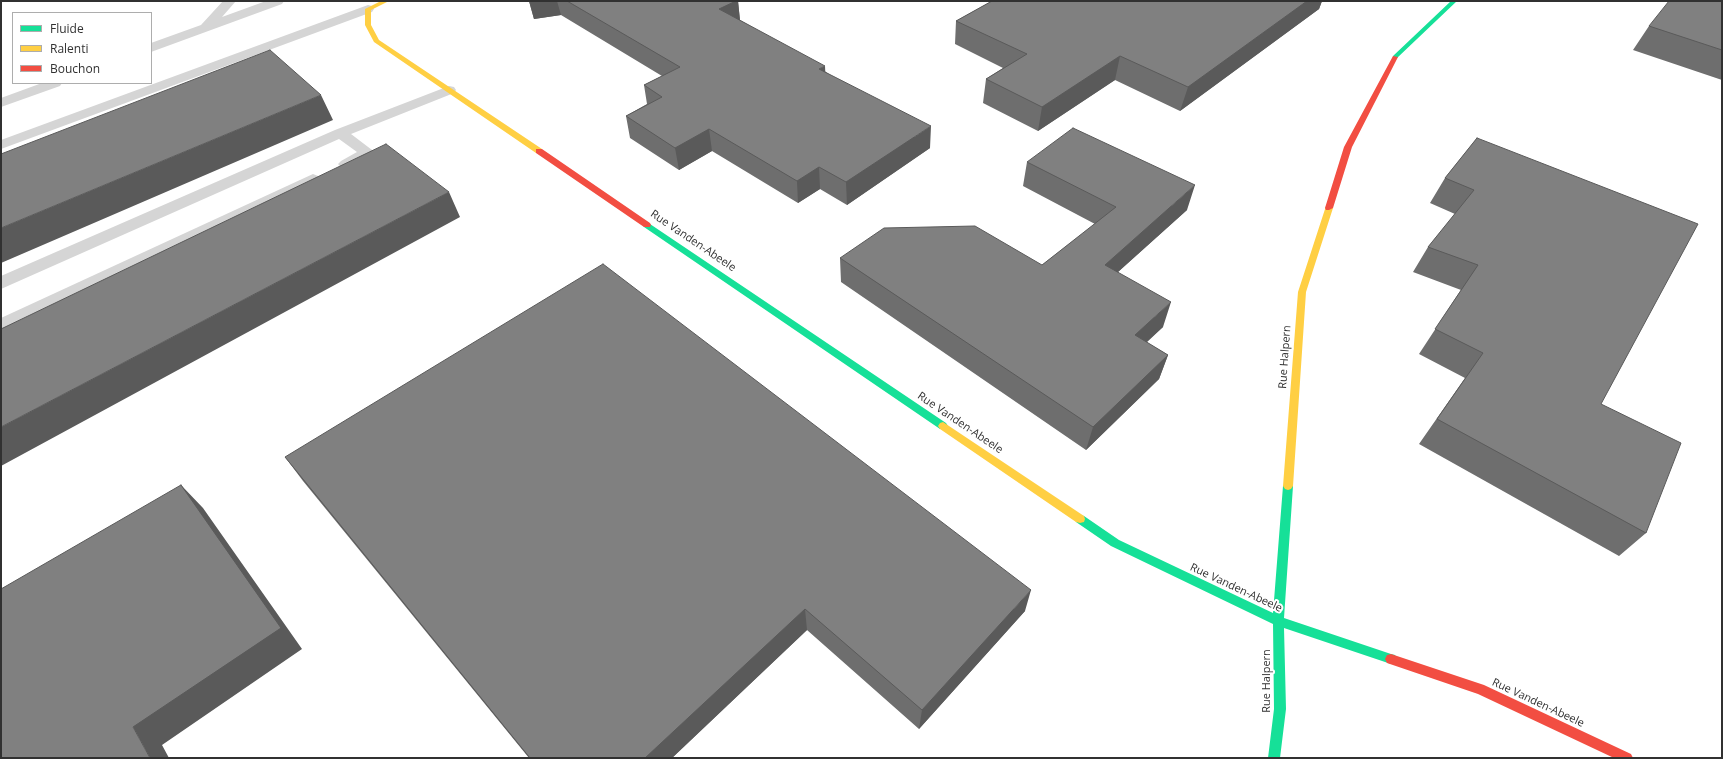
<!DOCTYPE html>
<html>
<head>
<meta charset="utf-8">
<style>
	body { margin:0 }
	#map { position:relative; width:1723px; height:759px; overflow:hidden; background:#fff; font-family:"Open Sans",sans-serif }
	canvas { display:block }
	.frame { position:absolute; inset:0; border:2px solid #313131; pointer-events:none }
	.legend { position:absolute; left:12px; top:12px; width:140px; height:72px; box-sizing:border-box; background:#fff; border:1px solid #adadad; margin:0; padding:5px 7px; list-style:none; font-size:12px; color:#313131 }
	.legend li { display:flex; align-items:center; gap:8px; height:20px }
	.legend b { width:20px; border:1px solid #adadad }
</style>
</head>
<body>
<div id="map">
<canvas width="1723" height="759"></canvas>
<div class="frame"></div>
<ul class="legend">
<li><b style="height:5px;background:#16e098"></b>Fluide</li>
<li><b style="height:5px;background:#ffcf43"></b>Ralenti</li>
<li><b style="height:5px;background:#f24e42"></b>Bouchon</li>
</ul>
</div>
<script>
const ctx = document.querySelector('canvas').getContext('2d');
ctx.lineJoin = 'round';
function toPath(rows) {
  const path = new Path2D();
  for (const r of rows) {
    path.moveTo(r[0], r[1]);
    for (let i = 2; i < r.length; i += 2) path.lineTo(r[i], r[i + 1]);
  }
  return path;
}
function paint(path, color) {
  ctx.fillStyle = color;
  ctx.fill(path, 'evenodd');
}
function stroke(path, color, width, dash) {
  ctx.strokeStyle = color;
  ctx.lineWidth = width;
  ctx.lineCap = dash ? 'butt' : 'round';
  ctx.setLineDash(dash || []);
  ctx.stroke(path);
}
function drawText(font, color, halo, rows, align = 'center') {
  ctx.font = font + ' "Open Sans",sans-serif';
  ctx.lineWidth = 4;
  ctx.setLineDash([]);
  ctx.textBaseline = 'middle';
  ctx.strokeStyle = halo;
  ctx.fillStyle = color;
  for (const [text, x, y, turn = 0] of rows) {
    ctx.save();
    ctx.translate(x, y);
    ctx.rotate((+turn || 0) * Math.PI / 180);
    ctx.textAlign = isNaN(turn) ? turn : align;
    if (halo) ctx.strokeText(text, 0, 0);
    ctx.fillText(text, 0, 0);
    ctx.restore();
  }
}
paint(toPath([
	[223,1,236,1,222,17,266,1,284,1,282,4,151,52,151,43,201,25,223,1],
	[368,5,372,6,374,9,372,12,1,149,1,140,368,5],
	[42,83,62,83,60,86,1,107,1,98,42,83],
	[449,86,454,87,456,90,454,93,351,134,376,153,373,156,351,167,346,169,341,167,338,164,341,161,357,152,339,139,1,289,1,276,335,130,449,86],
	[313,174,318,176,321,179,318,182,1,332,1,318,313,174]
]), '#d5d5d5');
paint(toPath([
	[1451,1,1457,1,1397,58,1393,58,1393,56,1451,1],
	[647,222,946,423,948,426,946,429,940,429,644,227,643,225,644,223,647,222],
	[1288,482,1291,483,1293,486,1284,618,1391,654,1395,655,1397,659,1395,663,1391,664,1284,628,1286,709,1280,758,1268,758,1274,709,1273,624,1111,546,1076,522,1075,519,1076,516,1080,515,1084,516,1119,540,1273,613,1283,486,1285,483,1288,482]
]), '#16e098');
paint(toPath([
	[381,1,389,1,371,10,371,25,379,40,542,149,542,153,536,153,374,42,365,25,365,9,381,1],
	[1326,206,1329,206,1333,208,1306,292,1293,486,1291,489,1288,490,1285,489,1283,486,1298,292,1326,206],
	[943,422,1084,516,1085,519,1084,522,1080,523,1076,522,940,429,938,426,940,423,943,422]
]), '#ffcf43');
paint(toPath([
	[1393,56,1398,57,1352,147,1333,208,1329,210,1326,210,1325,208,1344,147,1393,56],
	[536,149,542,149,650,223,651,225,650,227,644,227,536,153,536,149],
	[1391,654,1484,685,1631,754,1633,758,1614,758,1478,694,1387,663,1385,659,1387,655,1391,654]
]), '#f24e42');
paint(toPath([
	[529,1,738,1,740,20,826,72,930,148,847,205,820,189,798,203,712,151,679,170,630,138,626,116,647,104,644,85,662,76,561,15,534,19],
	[992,1,1322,1,1319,9,1180,111,1115,80,1038,131,983,103,986,79,1003,68,955,44,956,21],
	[1722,1,1722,80,1633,50,1649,26],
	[1477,138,1601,404,1646,533,1619,556,1419,444,1465,378,1419,354,1461,290,1413,272,1428,247,1455,214,1430,203,1445,178],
	[1027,162,1187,210,1118,272,1163,327,1146,342,1168,355,1159,379,1086,450,841,282,840,258,1042,265,1095,224,1023,186],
	[285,457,1025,611,919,729,807,630,672,758,529,758,303,481]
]), '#6e6e6e');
paint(toPath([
	[529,1,557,1,561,15,534,19],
	[736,1,738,1,740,21,719,9],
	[1307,1,1322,1,1319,9,1180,111,1188,87],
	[1120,56,1115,80,1038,131,1042,107],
	[825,66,826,87,819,69],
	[321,95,333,120,1,263,1,228],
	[931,126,930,148,847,205,846,182],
	[709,129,712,151,679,170,675,148],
	[819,167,820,189,798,203,797,181],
	[1195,185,1187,210,1099,289,1105,265],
	[449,192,460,217,1,466,1,427],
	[1171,302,1163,327,1128,360,1135,335],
	[1168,355,1159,379,1086,450,1093,427],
	[181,485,203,508,302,649,162,745,169,758,150,758,133,727],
	[1031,590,1025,611,919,729,922,710],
	[805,609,807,630,672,758,645,758]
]), '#5a5a5a');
const building = toPath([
	[567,1,736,1,719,9,825,66,819,69,931,126,846,182,819,167,797,181,709,129,675,148,626,116,662,97,644,85,680,67,567,1],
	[992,1,1307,1,1188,87,1120,56,1042,107,986,79,1027,54,956,21,992,1],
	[1669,1,1722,1,1722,50,1649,26,1669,1],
	[270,50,321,95,1,228,1,154,270,50],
	[1073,128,1195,185,1105,265,1171,302,1135,335,1168,355,1093,427,840,258,884,228,975,226,1042,265,1116,207,1027,162,1073,128],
	[1477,138,1698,224,1601,404,1681,443,1646,533,1437,419,1483,353,1435,329,1478,265,1428,247,1474,190,1445,178,1477,138],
	[386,144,449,192,1,427,1,329,386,144],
	[603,264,1031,590,922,710,805,609,645,758,530,758,285,457,603,264],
	[181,485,281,628,133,727,150,758,1,758,1,589,181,485]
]);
paint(building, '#808080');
stroke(building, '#5a5a5a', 1);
drawText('11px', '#313131', '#fff', [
	["Rue Vanden-Abeele",693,241,34],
	["Rue Halpern",1285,357,-86],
	["Rue Vanden-Abeele",960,423,34],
	["Rue Vanden-Abeele",1236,588,25],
	["Rue Halpern",1267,681,-90],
	["Rue Vanden-Abeele",1538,703,25]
]);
</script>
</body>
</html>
